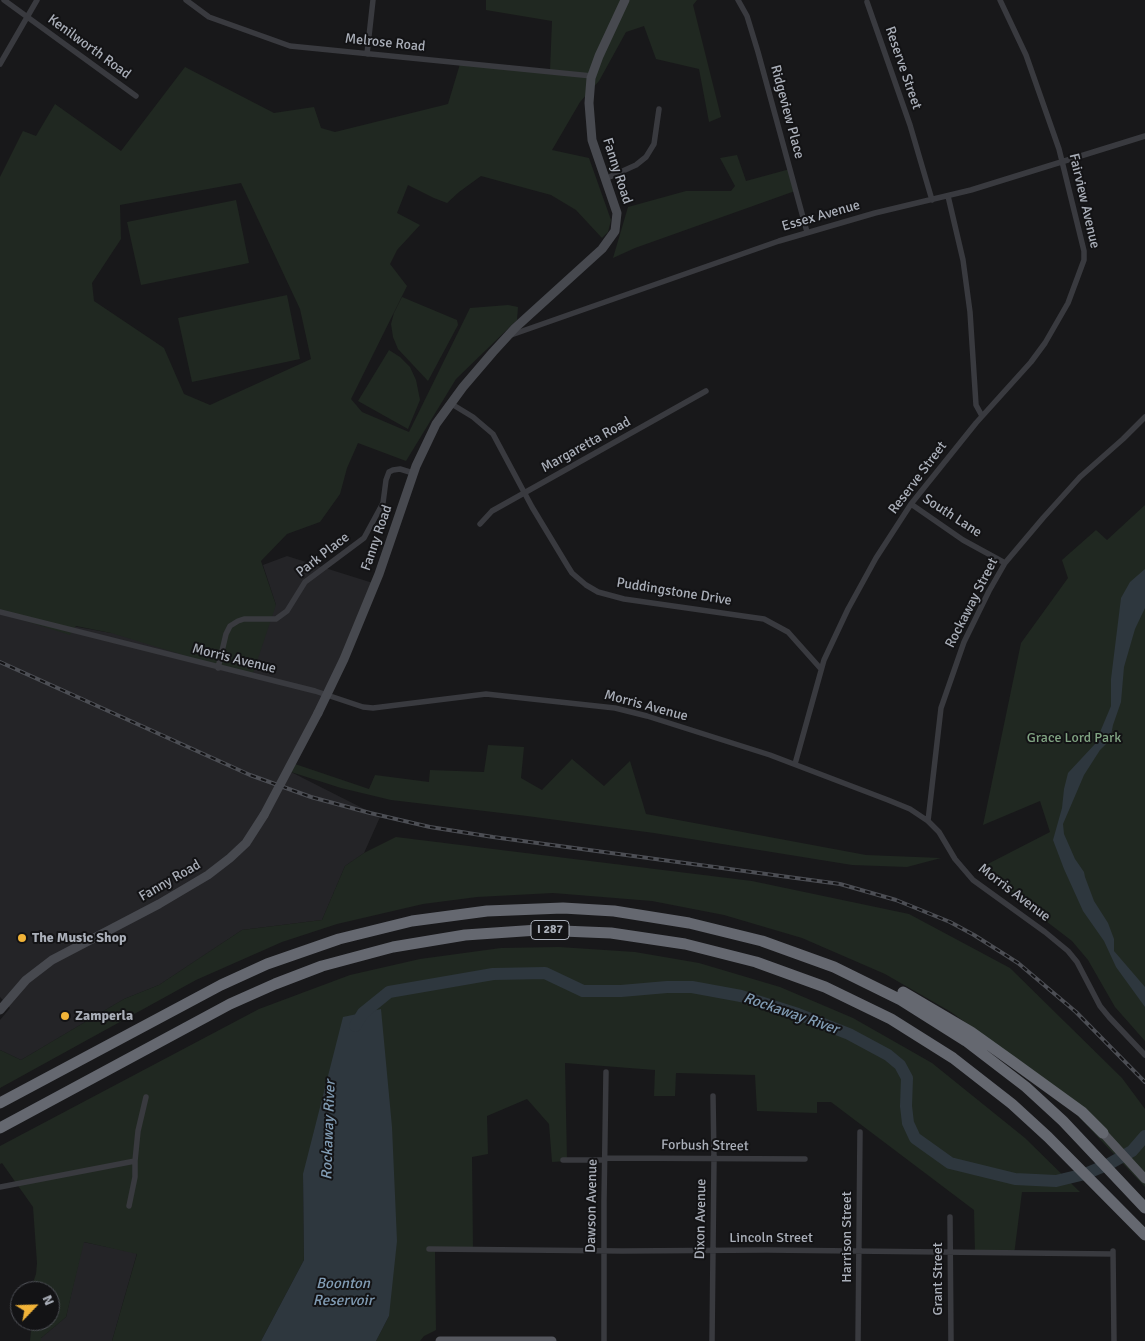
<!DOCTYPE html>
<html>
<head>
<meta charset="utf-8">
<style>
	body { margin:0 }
	#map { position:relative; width:1145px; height:1341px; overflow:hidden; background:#18181a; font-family:Signika,sans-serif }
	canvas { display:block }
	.north { position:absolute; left:10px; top:1281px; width:50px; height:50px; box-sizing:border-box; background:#131315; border:1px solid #4f5157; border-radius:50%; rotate:66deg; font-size:14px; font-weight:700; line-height:20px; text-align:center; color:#aaafb9 }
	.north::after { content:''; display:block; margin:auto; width:18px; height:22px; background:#f1b338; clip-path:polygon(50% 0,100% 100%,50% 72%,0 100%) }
</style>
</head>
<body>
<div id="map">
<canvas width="1145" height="1341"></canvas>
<div class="north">N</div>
</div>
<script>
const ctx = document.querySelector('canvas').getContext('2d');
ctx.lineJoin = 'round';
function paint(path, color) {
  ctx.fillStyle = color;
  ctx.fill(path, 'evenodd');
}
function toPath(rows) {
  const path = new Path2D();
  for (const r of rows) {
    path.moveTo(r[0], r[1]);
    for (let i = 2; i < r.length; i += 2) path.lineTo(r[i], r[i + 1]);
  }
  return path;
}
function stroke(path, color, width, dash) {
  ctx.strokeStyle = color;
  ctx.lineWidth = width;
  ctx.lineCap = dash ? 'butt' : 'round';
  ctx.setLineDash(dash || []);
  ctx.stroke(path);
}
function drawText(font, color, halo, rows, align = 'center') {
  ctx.font = font + ' Signika,sans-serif';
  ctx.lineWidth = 4;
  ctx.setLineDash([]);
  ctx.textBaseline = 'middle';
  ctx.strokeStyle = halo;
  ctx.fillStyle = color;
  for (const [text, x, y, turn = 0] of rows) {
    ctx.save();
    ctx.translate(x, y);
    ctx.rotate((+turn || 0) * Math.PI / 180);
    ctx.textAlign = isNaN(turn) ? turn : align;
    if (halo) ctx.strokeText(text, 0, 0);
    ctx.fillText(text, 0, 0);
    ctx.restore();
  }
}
paint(toPath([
	[287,556,376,584,291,772,380,817,364,853,345,866,322,920,242,930,159,985,124,999,21,1060,0,1050,0,1020,10,1008,0,997,0,613,111,633,276,605,263,565],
	[83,1242,137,1253,112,1341,41,1341,41,1338,66,1317]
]), '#242427');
paint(toPath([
	[486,0,697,0,693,5,721,117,709,122,699,69,656,59,644,26,626,32,599,81,580,102,552,150,589,158,611,220,608,232,602,238,576,210,551,195,481,176,459,192,447,203,434,198,408,185,397,213,420,225,397,250,390,264,407,286,351,399,362,412,409,432,470,308,508,305,518,307,517,320,456,379,406,461,358,443,347,468,340,494,320,522,287,534,261,561,276,605,252,676,111,633,76,626,70,635,0,613,0,177,23,131,36,136,55,104,121,151,185,67,274,113,314,107,321,128,335,132,448,104,460,64,550,71,552,21,486,10],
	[241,183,300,309,311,359,210,405,184,394,164,348,94,301,92,283,121,239,120,205],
	[737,155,746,181,790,169,795,191,635,248,613,258,628,207,686,191,731,191,735,186,720,158],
	[236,200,249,263,141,285,127,222],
	[287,295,300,359,192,382,178,318],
	[402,297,457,320,458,325,428,381,398,349,393,337,391,324,394,313],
	[389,350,400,357,410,367,416,380,420,400,408,429,358,401],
	[1145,505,1145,1041,1115,1007,1088,960,1072,941,978,869,1050,832,1040,801,983,825,1021,643,1068,578,1062,560,1096,530,1107,540],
	[488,745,524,747,521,778,542,790,572,759,604,786,630,761,646,814,866,855,941,858,907,867,852,865,654,833,527,816,391,800,341,788,291,772,295,764,369,789,375,775,429,782,430,770,484,772],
	[396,837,752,881,909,914,1010,968,1122,1078,1145,1109,1145,1187,1061,1098,1019,1061,951,1012,885,974,802,938,724,915,652,901,553,893,477,897,423,904,337,924,282,942,196,980,0,1088,0,1050,21,1060,124,999,159,985,242,930,322,920,345,866,364,853],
	[559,947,635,952,699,963,780,987,853,1018,932,1063,1025,1138,1080,1192,1022,1192,1014,1255,975,1254,974,1210,831,1102,817,1102,817,1113,757,1111,755,1075,676,1073,675,1096,654,1096,655,1070,565,1063,567,1161,552,1162,549,1124,527,1099,487,1116,488,1154,472,1157,473,1250,435,1250,436,1330,424,1336,420,1341,376,1341,389,1316,303,1174,304,1260,261,1341,112,1341,137,1254,84,1242,66,1317,41,1338,41,1341,30,1341,32,1321,50,1321,50,1291,30,1291,36,1274,37,1263,33,1207,2,1163,0,1164,0,1146,259,1009,350,975,420,959,501,948]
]), '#202821');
paint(toPath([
	[1145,569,1145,608,1135,629,1124,667,1121,702,1113,725,1110,740,1100,750,1084,775,1063,824,1064,834,1075,859,1084,872,1085,877,1094,901,1108,923,1114,939,1114,951,1145,987,1145,1007,1116,967,1104,941,1083,911,1064,869,1053,840,1062,808,1064,789,1068,773,1095,744,1111,706,1111,679,1121,598,1130,582],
	[381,1009,392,1127,397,1241,389,1316,376,1341,261,1341,304,1260,303,1174,343,1017]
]), '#2e373e');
stroke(toPath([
	[355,1026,363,1013,389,992,493,974,545,973,583,991,621,991,667,987,692,987,741,996,798,1014,849,1034,888,1055,900,1065,907,1078,906,1106,908,1123,915,1138,950,1163,1015,1179,1056,1181,1085,1174,1109,1164,1132,1151,1145,1136]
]), '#2e373e', 12);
stroke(toPath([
	[4,0,136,96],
	[186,0,209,17,290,46,592,76],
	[738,0,747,16,758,52,807,232],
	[867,2,910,125,932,200],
	[367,54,373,0],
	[0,64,37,0],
	[605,179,636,165,646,157,654,144,659,109],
	[948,196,963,260,970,312,976,405,982,416],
	[511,335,779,241,875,213,971,190,1145,136],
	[450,403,473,417,493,434,532,507,567,565,572,573,586,585,598,592,624,599,764,619,788,632,821,669],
	[911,504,963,540,1005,563],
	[480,524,492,511,706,391],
	[0,612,315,691,363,707,373,708,486,694,615,708,647,716,770,755,888,800,910,809,928,821,939,832,955,859,973,880,1045,932,1068,951,1077,962,1100,1006,1109,1017,1145,1055],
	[218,668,226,634,230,626,238,621,244,619,276,619,287,611,305,582,364,538,383,503,386,480,389,472,393,470,400,469,413,473],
	[795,764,824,660,848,609,876,558,911,504,976,423,1031,362,1045,343,1068,303,1084,260,1084,251,1059,149,1026,55,1000,0],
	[928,821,941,708,964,642,989,591,1005,563,1043,518,1080,477,1123,439,1145,417],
	[605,1158,805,1159],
	[563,1160,605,1160],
	[0,1187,135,1161],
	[129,1206,135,1177,135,1161,138,1131,146,1097],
	[950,1217,951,1341],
	[429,1249,622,1251,767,1250,1113,1254],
	[1113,1251,1114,1341],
	[604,1341,604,1201,606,1072],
	[712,1341,714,1159,713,1096],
	[858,1341,860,1132]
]), '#393a3f', 5.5);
stroke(toPath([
	[318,713,344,659,379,574,416,466,436,424,463,387,493,352,515,328,602,249,615,231,617,213,592,140,589,103,591,78,599,56,625,0],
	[0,1010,26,980,52,960,159,904,208,875,230,858,246,843,264,815]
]), '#47494f', 9);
stroke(toPath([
	[1103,1133,1145,1179],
	[440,1341,552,1341]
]), '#55575e', 9);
stroke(toPath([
	[903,992,971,1032,1013,1062,1082,1112,1103,1133],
	[0,1103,221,985,267,964,339,939,412,921,487,911,563,908,614,911,689,923,762,941,834,967,901,1000,966,1041,1026,1087,1063,1121,1145,1208],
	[0,1128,230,1004,275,984,322,966,393,947,465,935,538,930,611,933,685,944,756,962,825,987,891,1019,953,1058,1012,1104,1048,1137,1145,1235]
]), '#656870', 11);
const rail = toPath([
	[0,662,250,775,311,797,370,813,430,827,493,837,840,884,896,900,950,922,974,935,1018,963,1076,1012,1145,1082]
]);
stroke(rail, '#4c4e54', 4);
stroke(rail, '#131315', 2, [5.5]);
stroke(toPath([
	[264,815,318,713]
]), '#47494f', 9);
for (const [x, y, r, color] of [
	[22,938,5,"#f1b338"],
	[65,1016,5,"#f1b338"]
]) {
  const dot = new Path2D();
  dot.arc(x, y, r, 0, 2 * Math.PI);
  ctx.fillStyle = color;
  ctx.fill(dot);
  stroke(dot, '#131315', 2);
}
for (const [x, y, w] of [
	[550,930,38]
]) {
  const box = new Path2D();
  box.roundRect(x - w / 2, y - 9.5, w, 19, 4);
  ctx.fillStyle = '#131315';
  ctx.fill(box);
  stroke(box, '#aaafb9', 1);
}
drawText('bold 12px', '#aaafb9', null, [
	["I 287",550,930]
]);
drawText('14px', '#aaafb9', '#131315', [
	["Melrose Road",385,43,6],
	["Kenilworth Road",89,47,36],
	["Reserve Street",903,68,71],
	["Ridgeview Place",787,112,75],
	["Fanny Road",617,171,72],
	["Fairview Avenue",1084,201,77],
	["Essex Avenue",821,216,-16],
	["Margaretta Road",586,445,-29],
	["Reserve Street",918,478,-53],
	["South Lane",952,516,33],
	["Fanny Road",377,538,-71],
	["Park Place",323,555,-38],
	["Puddingstone Drive",674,592,9],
	["Rockaway Street",972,603,-63],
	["Morris Avenue",234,659,14],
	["Morris Avenue",646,706,15],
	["Fanny Road",170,881,-30],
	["Morris Avenue",1014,893,37],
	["Forbush Street",705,1146,1],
	["Dawson Avenue",592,1206,-89],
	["Dixon Avenue",701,1219,-89],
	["Harrison Street",847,1237,-90],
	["Lincoln Street",771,1238],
	["Grant Street",938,1279,-90]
]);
drawText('14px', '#81a483', '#131315', [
	["Grace Lord Park",1074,738]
]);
drawText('bold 14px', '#aaafb9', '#131315', [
	["The Music Shop",32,938],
	["Zamperla",75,1016]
], 'left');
drawText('italic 15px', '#819cb4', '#131315', [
	["Rockaway River",791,1014,19],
	["Rockaway River",329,1130,-88],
	["Boonton",343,1284],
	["Reservoir",343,1301]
]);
</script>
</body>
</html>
